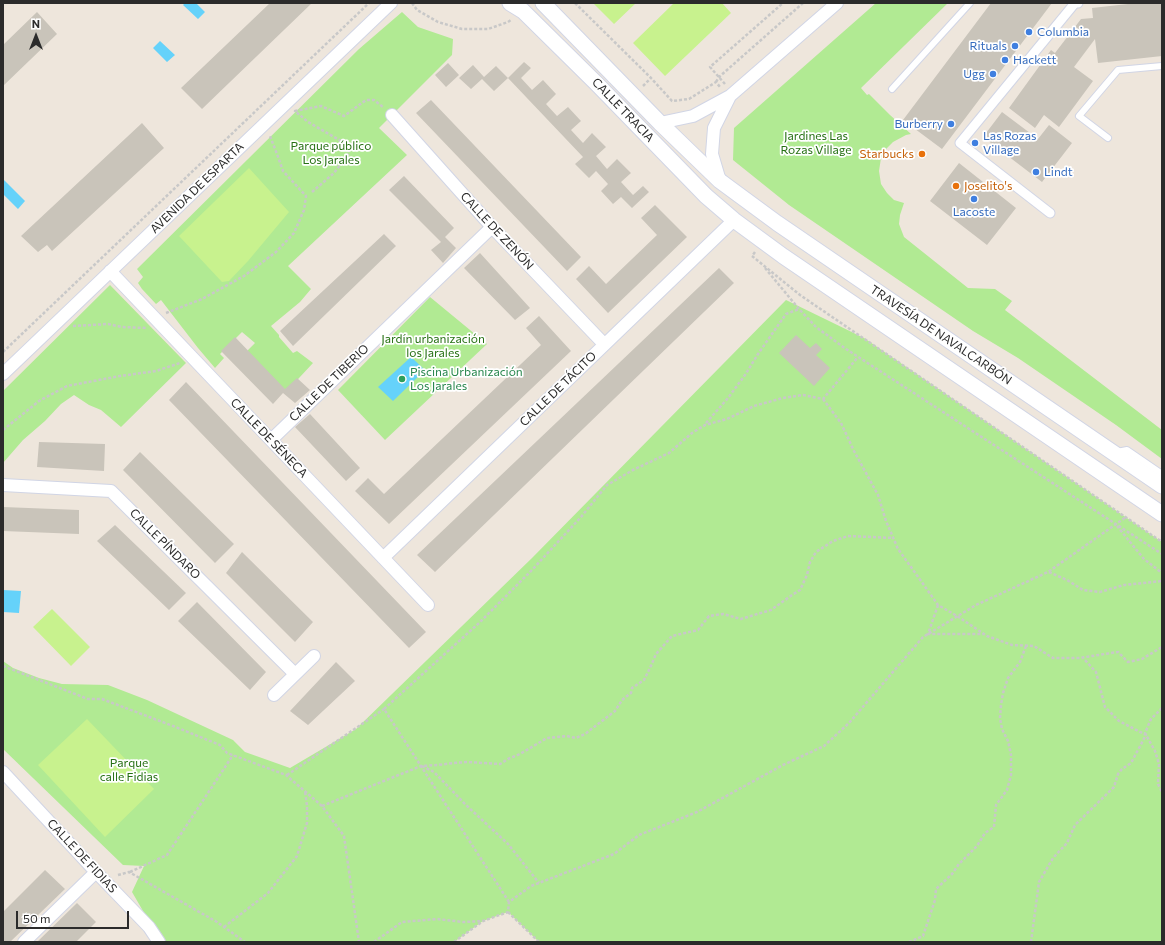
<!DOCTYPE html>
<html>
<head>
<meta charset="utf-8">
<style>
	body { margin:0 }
	#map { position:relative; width:1165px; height:945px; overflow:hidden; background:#eee6dc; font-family:Commissioner,sans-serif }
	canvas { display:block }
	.frame { position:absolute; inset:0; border:4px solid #2b2b2b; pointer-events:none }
	.north { position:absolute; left:16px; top:16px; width:40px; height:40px; -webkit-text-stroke:3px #fff; paint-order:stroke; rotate:0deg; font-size:11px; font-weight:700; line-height:16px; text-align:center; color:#2b2b2b }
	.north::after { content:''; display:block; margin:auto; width:14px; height:18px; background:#2b2b2b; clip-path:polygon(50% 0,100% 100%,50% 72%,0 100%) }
	.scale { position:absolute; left:16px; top:911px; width:113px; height:18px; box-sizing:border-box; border:2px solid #2b2b2b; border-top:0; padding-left:5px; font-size:12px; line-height:14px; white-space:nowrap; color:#2b2b2b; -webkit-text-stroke:3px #fff; paint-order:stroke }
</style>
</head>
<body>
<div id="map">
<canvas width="1165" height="945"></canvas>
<div class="frame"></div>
<div class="north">N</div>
<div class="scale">50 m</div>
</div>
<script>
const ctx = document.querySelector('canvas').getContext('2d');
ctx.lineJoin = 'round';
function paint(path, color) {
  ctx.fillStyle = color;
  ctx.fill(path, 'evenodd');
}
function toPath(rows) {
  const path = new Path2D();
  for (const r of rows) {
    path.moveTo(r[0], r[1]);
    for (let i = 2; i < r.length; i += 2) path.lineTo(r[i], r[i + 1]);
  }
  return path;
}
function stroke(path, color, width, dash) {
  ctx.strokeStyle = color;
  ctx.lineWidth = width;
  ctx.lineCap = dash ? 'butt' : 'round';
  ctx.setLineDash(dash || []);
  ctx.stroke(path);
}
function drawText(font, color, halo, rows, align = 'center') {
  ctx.font = font + ' Commissioner,sans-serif';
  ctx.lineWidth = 3.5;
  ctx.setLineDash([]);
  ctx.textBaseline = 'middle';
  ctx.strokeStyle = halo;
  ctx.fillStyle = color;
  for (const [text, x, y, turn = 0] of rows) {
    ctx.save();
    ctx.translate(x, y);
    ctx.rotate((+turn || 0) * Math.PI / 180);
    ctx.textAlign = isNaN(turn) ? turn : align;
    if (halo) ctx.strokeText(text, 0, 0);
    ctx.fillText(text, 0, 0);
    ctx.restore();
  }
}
paint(toPath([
	[876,3,948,3,861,88,867,95,869,94,890,115,911,134,906,135,893,142,886,149,881,158,879,171,881,184,887,193,894,200,904,203,900,215,899,224,904,237,968,288,995,289,1012,301,1005,310,1162,430,1162,459,1116,425,1018,358,973,331,789,205,733,160,734,128],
	[402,12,418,27,453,39,452,55,379,128,407,155,288,266,311,289,300,302,271,326,279,335,279,337,293,353,297,351,313,363,286,392,246,352,255,343,242,332,220,354,224,358,215,368,198,348,161,300,156,304,142,289,138,283,143,277,137,269,359,49],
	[110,285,186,363,121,427,101,410,89,405,74,395,61,404,45,421,23,440,3,463,3,391],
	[430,297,487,344,385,440,338,390],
	[786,300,864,338,1162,542,1162,942,539,942,508,912,483,921,454,942,161,942,132,892,144,866,123,865,3,749,3,661,13,668,39,678,62,684,108,685,147,700,233,740,245,752,290,768,356,729,532,558]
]), '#b1ea93');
paint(toPath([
	[593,3,636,3,614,24],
	[674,3,722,3,731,13,665,76,633,43],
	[249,168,289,212,248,261,229,281,222,282,179,236],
	[52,609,90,647,71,666,33,627],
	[87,719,154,789,105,837,38,765]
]), '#c8f28e');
paint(toPath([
	[185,3,196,3,205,12,198,19,183,5],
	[160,41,175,55,167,62,153,48],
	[4,180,25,201,18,209,3,194,3,182],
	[411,357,425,370,393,401,378,387],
	[3,590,21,591,19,613,3,612]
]), '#65d2fa');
paint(toPath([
	[270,3,312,3,202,109,181,88],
	[991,3,1052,3,942,149,903,120],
	[1137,3,1162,3,1162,56,1098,63,1095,39,1074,67,1093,81,1059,127,1044,115,1035,128,1009,108,1051,50,1055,53,1081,19,1093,18,1092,8],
	[37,12,57,34,3,86,3,45],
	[524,62,531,68,521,78,532,90,543,80,556,94,546,104,557,116,568,107,581,121,571,130,583,143,592,133,606,147,596,156,607,169,617,159,631,173,621,182,633,195,643,186,649,192,632,208,621,197,613,204,601,191,608,184,596,171,589,178,575,164,583,157,508,78,494,91,482,79,471,89,459,78,473,65,484,77,496,66,508,78],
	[448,63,459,75,446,87,435,75],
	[431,100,581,257,567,271,416,113],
	[1002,112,1038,139,1049,125,1072,143,1042,182,983,137],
	[142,123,164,148,52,251,47,245,38,252,21,236],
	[959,163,1016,208,987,245,930,201],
	[404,176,454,228,445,237,456,248,443,263,431,250,441,242,389,190],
	[655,205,687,237,608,313,576,279,589,266,606,284,657,235,641,218],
	[384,234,396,246,293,346,280,331],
	[480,253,530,308,515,320,464,268],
	[719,268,734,283,435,572,417,555],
	[539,316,571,351,389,524,355,491,368,478,384,494,541,345,526,328],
	[796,335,810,348,816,343,822,349,816,355,830,368,814,386,779,353],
	[235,337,285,389,297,378,310,390,295,403,283,393,273,404,221,351],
	[186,382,426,632,409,648,169,400],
	[310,414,360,468,346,481,295,427],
	[39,442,105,444,104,471,37,467],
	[140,452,234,544,215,563,123,470],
	[3,507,79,510,79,534,3,531],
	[115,525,186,593,169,610,97,541],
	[242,552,313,622,295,642,226,573],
	[197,602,266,672,250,690,178,621],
	[336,662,355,681,308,725,290,711],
	[45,870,65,889,10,942,3,942,3,912],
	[77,903,96,922,76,942,37,942]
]), '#c9c4ba');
const service = toPath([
	[892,89,970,3],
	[1108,138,1079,116,1118,70,1162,66],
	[1117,452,1127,450,1162,474]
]);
const pedestrian = toPath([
	[1050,213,960,143,1075,3,1078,3]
]);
const minor = toPath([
	[392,115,492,227,604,344],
	[660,123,693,116,730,96,837,3],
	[720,181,712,154,714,128,730,96],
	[110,271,428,605],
	[3,374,391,3],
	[271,440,492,227],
	[3,485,111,491,295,674],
	[383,558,734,220],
	[274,695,314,656],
	[3,772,96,872,149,927,159,942],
	[24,942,96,872]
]);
const tertiary = toPath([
	[510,3,523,11,596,83,706,196,734,220,783,256,1162,514],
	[543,3,660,123,720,181,777,223,1162,486]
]);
stroke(service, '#d1d5e5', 8);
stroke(pedestrian, '#d1d5e5', 11);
stroke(minor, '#d1d5e5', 14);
stroke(tertiary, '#d1d5e5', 17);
stroke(toPath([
	[412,3,417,10,438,22,462,29,488,29,508,22,511,20],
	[575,3,651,78,672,101,689,99,716,82,720,87],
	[716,82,719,77,803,3],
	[725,84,710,67,783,3],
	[643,86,651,78],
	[312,192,334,173,349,153,348,145,308,122,295,111,321,106,344,116,366,100,374,100,383,107],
	[755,252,752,256,800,295,1162,542],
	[765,268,799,309,816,327,846,349,1162,554],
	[166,313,202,299,244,276,276,252,294,233,304,210,306,196,283,171,277,154,270,136],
	[73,326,108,324,122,327,146,328],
	[3,352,369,3],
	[823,399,841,423,854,451,878,495,886,521,898,549,921,581,938,605,957,616,987,636,1012,645,1034,646,1053,658,1079,658,1118,652,1128,662,1142,659,1162,647],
	[706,423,728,398,745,375,758,354,786,314,799,309],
	[3,430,39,401,67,386,120,376,156,371,180,363],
	[1117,526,1144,559,1162,573],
	[1049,572,1067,580,1083,590,1100,592,1124,585,1162,581],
	[938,605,928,634,983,634],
	[3,666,88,699,102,699,173,726,220,745,227,753,286,775,322,806,344,836,359,942],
	[1162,708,1151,719,1145,733,1155,751,1159,764,1158,784,1162,792],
	[422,766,434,772,466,805,508,844,539,883],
	[287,775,384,709],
	[322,806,421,766,438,765,454,763,467,762,500,764,508,759,520,754,547,738,567,736,576,738,585,734,615,711,622,700,631,693,632,688,644,680,650,668,656,654,672,636,698,630,709,616,723,614,741,619,771,610,792,595,800,590,807,575,810,562,816,552,833,541,848,536,894,538],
	[130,872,167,855,233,755],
	[118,875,129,872,217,922,245,942],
	[509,902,384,709,479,623,531,571,581,517,607,485,633,470,669,453,692,433,705,425,727,419,754,406,783,398,803,395,823,399,858,357],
	[508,912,539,942],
	[224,927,268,893,297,856,307,823,307,806,305,791],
	[374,942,402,922,437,919,463,922,483,921],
	[454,942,483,921,508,912,509,902,531,886,614,854,639,835,697,812,783,765,824,746,849,723,923,637,976,605,1048,572,1126,517],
	[909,942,923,936,935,900,936,889,952,874,959,864,977,846,985,833,994,827,996,805,1007,790,1011,775,1011,755,1008,741,1002,729,1000,718,1001,705,1003,693,1008,678,1020,662,1026,646],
	[1031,942,1039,882,1053,858,1067,843,1075,825,1114,787,1118,774,1122,769,1131,763,1146,735,1119,721,1105,707,1096,672,1083,658]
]), '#c8c8c8', 2.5, [3, 2]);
stroke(service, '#fff', 6);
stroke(pedestrian, '#fff', 9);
stroke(minor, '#fff', 12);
stroke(tertiary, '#fff', 15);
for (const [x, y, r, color] of [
	[1029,32,4,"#3f7fe0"],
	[1015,46,4,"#3f7fe0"],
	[1005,60,4,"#3f7fe0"],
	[993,74,4,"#3f7fe0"],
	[951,124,4,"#3f7fe0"],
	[975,143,4,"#3f7fe0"],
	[922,154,4,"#e8710a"],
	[1036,172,4,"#3f7fe0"],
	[956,186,4,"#e8710a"],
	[974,199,4,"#3f7fe0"],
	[402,379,4,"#2e9e5b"]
]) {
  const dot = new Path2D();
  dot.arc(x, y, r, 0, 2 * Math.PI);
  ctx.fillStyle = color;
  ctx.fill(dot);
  stroke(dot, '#fff', 1.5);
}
drawText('12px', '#366cbe', '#fff', [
	["Columbia",1037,32],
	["Rituals",1007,46,"right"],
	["Hackett",1013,60],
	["Ugg",985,74,"right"],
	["Burberry",943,124,"right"],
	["Las Rozas",983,136],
	["Village",983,150],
	["Lindt",1044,172],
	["Lacoste",974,212,"center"]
], 'left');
drawText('12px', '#2b2b2b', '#fff', [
	["CALLE TRACIA",623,110,46],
	["AVENIDA DE ESPARTA",197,188,-44],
	["CALLE DE ZENÓN",497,231,47],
	["TRAVESÍA DE NAVALCARBÓN",941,335,34],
	["CALLE DE TIBERIO",329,383,-44],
	["CALLE DE TÁCITO",558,389,-44],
	["CALLE DE SÉNECA",269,438,46],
	["CALLE PÍNDARO",165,544,45],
	["CALLE DE FIDIAS",82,856,47]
]);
drawText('12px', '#267013', '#fff', [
	["Jardines Las",816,136],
	["Rozas Village",816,150],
	["Parque público",331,146],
	["Los Jarales",331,160],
	["Jardín urbanización",433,339],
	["los Jarales",433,353],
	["Parque",129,763],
	["calle Fidias",129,777]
]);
drawText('12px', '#c56008', '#fff', [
	["Starbucks",914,154],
	["Joselito's",964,186,"left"]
], 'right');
drawText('12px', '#27864d', '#fff', [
	["Piscina Urbanización",410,372],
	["Los Jarales",410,386]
], 'left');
</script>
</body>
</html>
